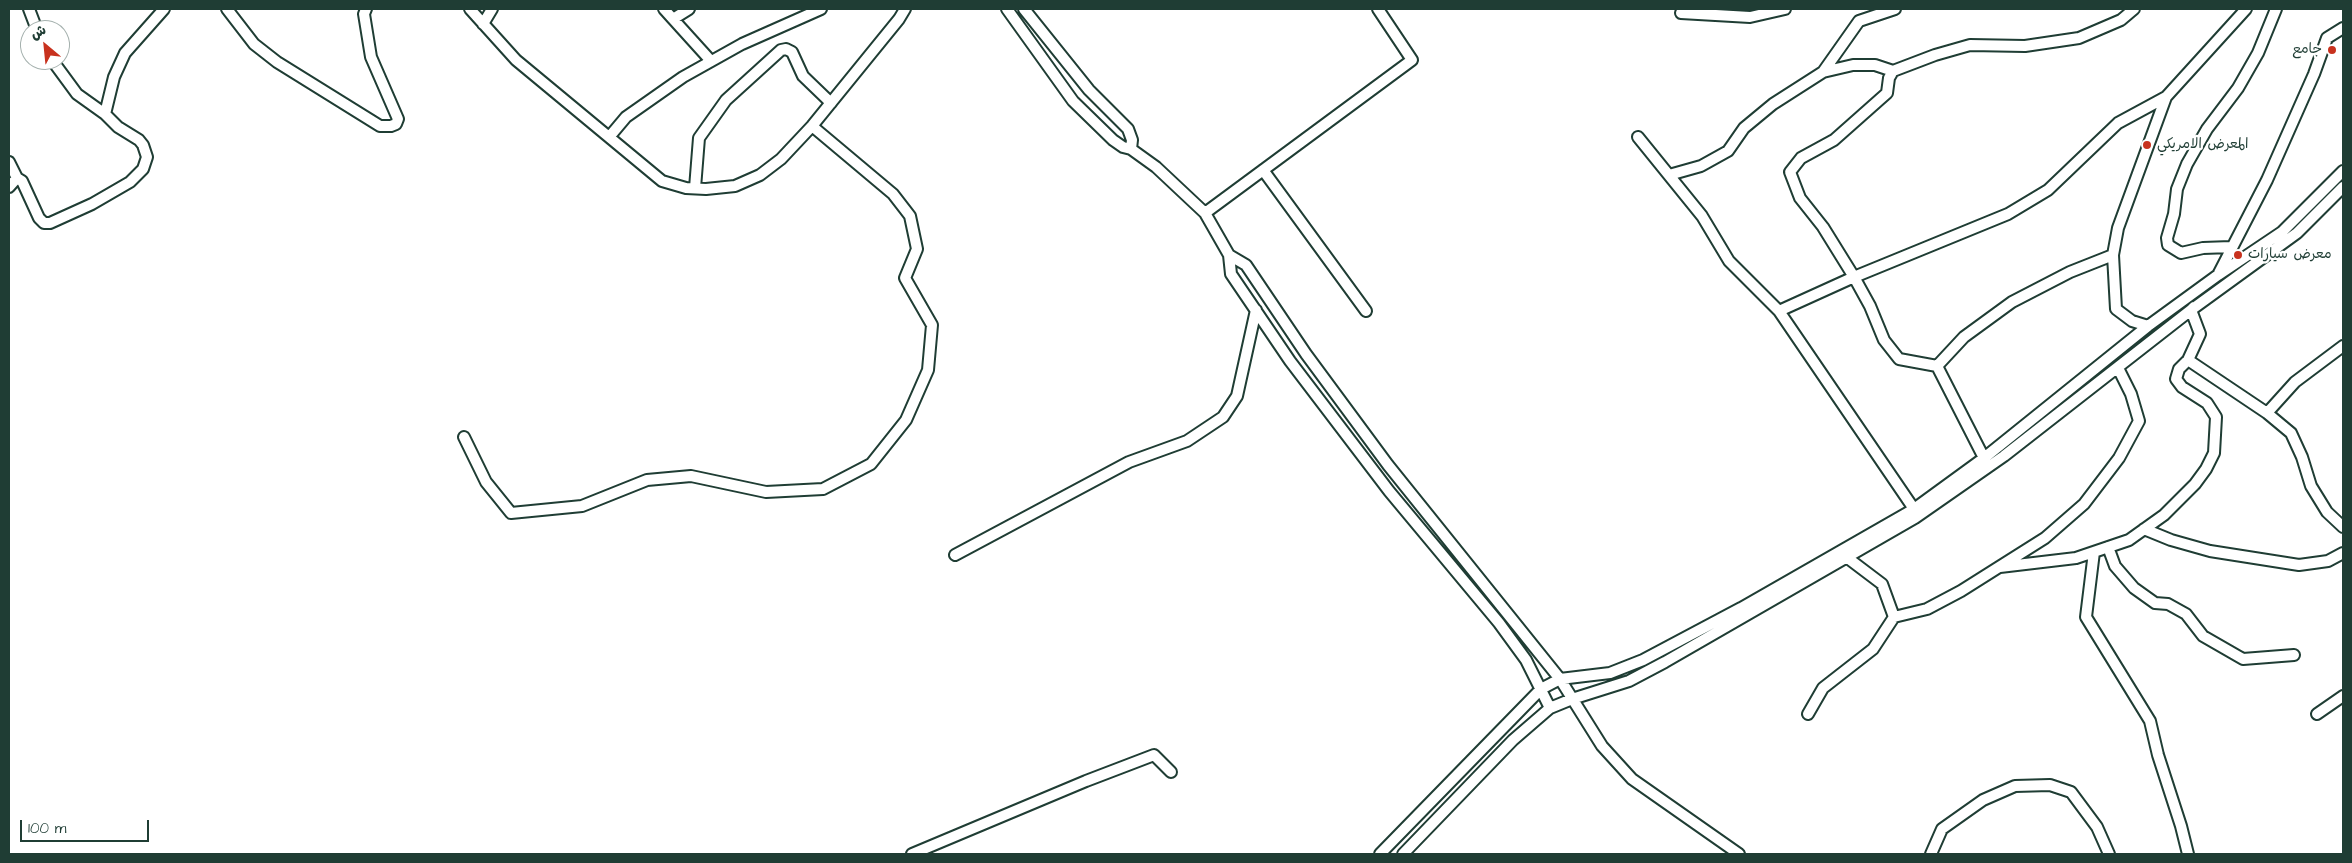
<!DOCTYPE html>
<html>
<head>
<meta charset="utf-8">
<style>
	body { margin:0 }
	#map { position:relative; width:2352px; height:863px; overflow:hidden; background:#fff; font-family:"Architects Daughter","Playpen Sans Arabic",sans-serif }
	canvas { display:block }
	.frame { position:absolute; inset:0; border:10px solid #1f3d34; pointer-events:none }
	.north { position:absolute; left:20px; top:20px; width:50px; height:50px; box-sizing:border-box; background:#fff; border:1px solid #a5b1ae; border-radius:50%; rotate:332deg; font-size:14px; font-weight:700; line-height:20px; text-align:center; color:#1f3d34 }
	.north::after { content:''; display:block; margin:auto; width:18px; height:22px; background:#c8321e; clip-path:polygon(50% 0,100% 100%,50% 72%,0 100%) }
	.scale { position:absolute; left:20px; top:820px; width:129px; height:22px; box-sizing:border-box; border:2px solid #1f3d34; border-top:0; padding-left:6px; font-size:15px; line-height:18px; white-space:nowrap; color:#1f3d34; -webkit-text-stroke:4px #fff; paint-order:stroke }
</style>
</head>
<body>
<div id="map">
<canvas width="2352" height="863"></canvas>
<div class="frame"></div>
<div class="north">ش</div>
<div class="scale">100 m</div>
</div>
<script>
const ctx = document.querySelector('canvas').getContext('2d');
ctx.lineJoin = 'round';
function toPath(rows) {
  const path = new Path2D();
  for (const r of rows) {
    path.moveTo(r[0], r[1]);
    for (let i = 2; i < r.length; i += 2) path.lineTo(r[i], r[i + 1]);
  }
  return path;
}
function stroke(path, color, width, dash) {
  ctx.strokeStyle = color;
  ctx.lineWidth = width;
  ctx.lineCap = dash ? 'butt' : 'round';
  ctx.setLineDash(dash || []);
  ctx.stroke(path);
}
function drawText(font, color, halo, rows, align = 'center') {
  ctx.font = font + ' "Architects Daughter","Playpen Sans Arabic",sans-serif';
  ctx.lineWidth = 4.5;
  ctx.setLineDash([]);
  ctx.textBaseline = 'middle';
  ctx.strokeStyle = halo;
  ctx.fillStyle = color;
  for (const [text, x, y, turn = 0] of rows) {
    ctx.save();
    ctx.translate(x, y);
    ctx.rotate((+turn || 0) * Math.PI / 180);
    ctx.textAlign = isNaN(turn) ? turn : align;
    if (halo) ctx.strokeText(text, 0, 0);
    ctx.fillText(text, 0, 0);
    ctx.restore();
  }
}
const minor = toPath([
	[29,9,37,30],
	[227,9,254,44,277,62,380,126,391,126,396,124,398,119,371,57,364,14,366,9],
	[470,9,516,60,662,181,686,188,706,189,735,186,760,175,781,159,812,126,899,19,905,9],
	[664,9,673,19],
	[689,9,673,19,711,61],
	[1007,9,1073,101,1113,140,1123,147,1131,149,1156,167,1205,213,1229,255,1231,274,1290,361,1389,491,1499,623,1526,660,1550,708],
	[1024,9,1089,90,1128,129,1132,140,1131,149],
	[1681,13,1750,17,1785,9],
	[483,24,492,9],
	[1823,72,1853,65,1875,65,1893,71],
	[105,114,114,77,125,53,164,9],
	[610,136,626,117,683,77,742,44,821,9],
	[1638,137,1702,216,1729,261,1779,311,1914,509],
	[9,162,17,178],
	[1263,170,1366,311],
	[1669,175,1701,166,1728,151,1744,128,1773,104,1823,72,1859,21,1895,9],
	[9,187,17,178,22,181,39,218,44,223,50,223,92,204,130,182,143,169,147,157,143,145,139,140,118,127,105,114,77,94,52,60],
	[695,188,699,138,726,100,781,50,786,49,792,52,803,76,831,103],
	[1205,213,1412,60,1378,9],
	[2231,247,2203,248,2181,253,2168,245,2167,238,2174,214,2177,189,2187,164,2207,129,2238,88,2258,53,2276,9],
	[1229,255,1246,265,1306,354,1388,465,1560,679,1602,746,1632,779,1739,854],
	[2219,273,2267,180,2314,74,2327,38,2343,28],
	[2194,307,2191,310,2200,334,2188,360,2267,413,2291,433,2302,457,2311,486,2327,512,2343,527],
	[1779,311,1854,277,2008,214,2048,190,2118,123,2166,97],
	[2148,326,2132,321,2116,309,2113,255,2118,228,2166,97,2246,9],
	[1937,366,1964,337,2012,302,2070,272,2113,255],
	[2267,413,2295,382,2343,346],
	[464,437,486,482,511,513,582,506,647,480,691,476,766,492,823,489,871,464,906,420,928,370,932,325,905,278,917,249,910,216,893,194,812,126],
	[1984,458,1937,366,1899,359,1884,340,1870,306,1854,277,1823,227,1800,198,1790,172,1801,158,1834,140,1887,93,1889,78,1893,71,1935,55,1970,45,2025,46,2079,38,2121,20,2134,9],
	[2144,529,2171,540,2210,551,2299,565,2328,561,2343,553],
	[2108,547,2115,566,2134,588,2155,603,2168,604,2186,614,2203,636,2243,659,2294,655],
	[2094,552,2086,617,2150,721,2158,755,2181,826,2188,854],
	[955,555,1129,462,1187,441,1223,417,1237,396,1256,310],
	[2000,567,2076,558,2129,540,2164,515,2195,484,2206,469,2214,453,2216,417,2207,403,2182,387,2176,379,2179,369,2188,360],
	[1894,617,1927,609,1961,591,2045,538,2084,504,2119,458,2139,421,2131,394,2118,368],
	[1808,714,1823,688,1873,649,1894,617,1882,584,1845,556],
	[2317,714,2343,696],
	[912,854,1086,781,1154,755,1171,772],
	[1380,854,1541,689,1560,679,1610,673,1643,660,1741,608,1914,509,1984,458,2148,326,2218,275,2282,232,2343,171],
	[1403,854,1513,740,1550,708,1572,699,1629,681,1665,662,1915,518,2004,456,2191,310,2297,233,2343,187],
	[1931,854,1942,829,1983,800,2015,786,2050,785,2071,792,2097,827,2109,854]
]);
stroke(minor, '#1f3d34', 14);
stroke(minor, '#fff', 10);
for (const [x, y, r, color] of [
	[2332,50,5,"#c8321e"],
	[2147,145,5,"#c8321e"],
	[2238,255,5,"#c8321e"]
]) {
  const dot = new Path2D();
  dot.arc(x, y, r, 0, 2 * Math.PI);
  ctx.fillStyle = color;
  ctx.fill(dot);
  stroke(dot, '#fff', 2);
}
drawText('14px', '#1f3d34', '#fff', [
	["جامع",2322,50,"right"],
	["المعرض الامريكي",2157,145],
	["معرض سيارات",2248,255]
], 'left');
</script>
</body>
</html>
